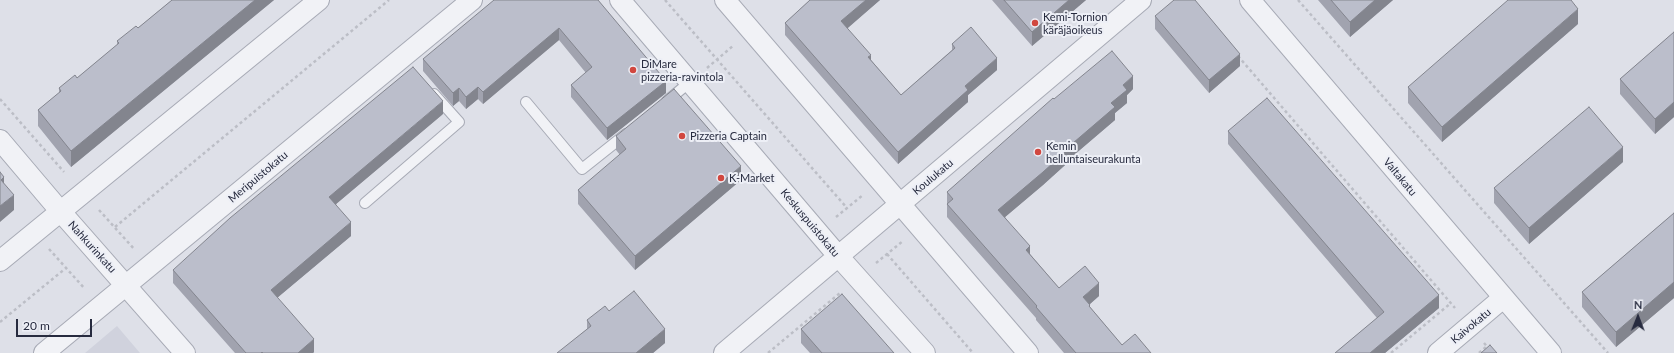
<!DOCTYPE html>
<html>
<head>
<meta charset="utf-8">
<style>
	body { margin:0 }
	#map { position:relative; width:1674px; height:353px; overflow:hidden; background:#dee0e8; font-family:Lato,sans-serif }
	canvas { display:block }
	.north { position:absolute; left:1618px; top:297px; width:40px; height:40px; -webkit-text-stroke:3px #edeff6; paint-order:stroke; rotate:1deg; font-size:11px; font-weight:700; line-height:16px; text-align:center; color:#272b3f }
	.north::after { content:''; display:block; margin:auto; width:14px; height:18px; background:#272b3f; clip-path:polygon(50% 0,100% 100%,50% 72%,0 100%) }
	.scale { position:absolute; left:16px; top:319px; width:76px; height:18px; box-sizing:border-box; border:2px solid #272b3f; border-top:0; padding-left:5px; font-size:12px; line-height:14px; white-space:nowrap; color:#272b3f; -webkit-text-stroke:3px #edeff6; paint-order:stroke }
</style>
</head>
<body>
<div id="map">
<canvas width="1674" height="353"></canvas>
<div class="north">N</div>
<div class="scale">20 m</div>
</div>
<script>
const ctx = document.querySelector('canvas').getContext('2d');
ctx.lineJoin = 'round';
function paint(path, color) {
  ctx.fillStyle = color;
  ctx.fill(path, 'evenodd');
}
function toPath(rows) {
  const path = new Path2D();
  for (const r of rows) {
    path.moveTo(r[0], r[1]);
    for (let i = 2; i < r.length; i += 2) path.lineTo(r[i], r[i + 1]);
  }
  return path;
}
function stroke(path, color, width, dash) {
  ctx.strokeStyle = color;
  ctx.lineWidth = width;
  ctx.lineCap = dash ? 'butt' : 'round';
  ctx.setLineDash(dash || []);
  ctx.stroke(path);
}
function drawText(font, color, halo, rows, align = 'center') {
  ctx.font = font + ' Lato,sans-serif';
  ctx.lineWidth = 4;
  ctx.setLineDash([]);
  ctx.textBaseline = 'middle';
  ctx.strokeStyle = halo;
  ctx.fillStyle = color;
  for (const [text, x, y, turn = 0] of rows) {
    ctx.save();
    ctx.translate(x, y);
    ctx.rotate((+turn || 0) * Math.PI / 180);
    ctx.textAlign = isNaN(turn) ? turn : align;
    if (halo) ctx.strokeText(text, 0, 0);
    ctx.fillText(text, 0, 0);
    ctx.restore();
  }
}
paint(toPath([
	[117,326,140,353,85,353]
]), '#d0d2dd');
const service = toPath([
	[667,101,690,82],
	[526,102,582,169,626,134],
	[365,203,459,122,434,94]
]);
const minor = toPath([
	[620,0,839,257,925,353],
	[725,0,1028,353],
	[1250,0,1551,353],
	[0,140,61,212,185,353],
	[0,261,319,0],
	[44,353,472,0],
	[724,353,1141,0],
	[1438,353,1503,298]
]);
stroke(service, '#a7aab5', 12);
stroke(minor, '#a7aab5', 22);
stroke(toPath([
	[665,0,847,208],
	[1298,0,1608,353],
	[1238,56,1455,308],
	[707,68,734,45],
	[0,99,64,172],
	[99,210,135,250],
	[836,217,863,195],
	[115,227,389,0],
	[49,249,85,289],
	[887,254,973,353],
	[876,263,903,241],
	[0,322,66,268],
	[1484,343,1493,353],
	[768,353,840,293],
	[1391,353,1451,303],
	[1479,353,1487,346]
]), '#bcbec6', 2.5, [3, 3]);
stroke(service, '#f1f2f6', 10);
stroke(minor, '#f1f2f6', 20);
paint(toPath([
	[172,0,274,0,71,167,38,126,38,110,59,93,59,88,77,78,117,45,117,41,138,28],
	[598,0,666,93,607,140,571,97,571,85,586,73,559,40,483,104,478,99,466,109,459,101,453,106,423,71,423,59],
	[810,0,880,0,847,28,871,60,901,95,952,50,952,44,997,70,968,95,968,102,898,164,785,35,785,23],
	[992,0,1086,0,1032,46],
	[1318,0,1393,0,1350,37],
	[1155,16,1240,66,1209,93,1155,29],
	[1578,24,1442,142,1408,103,1408,87],
	[1674,32,1674,117,1655,134,1620,94,1620,79],
	[1133,89,1127,95,1127,103,1115,113,1115,120,1074,155,1074,157,1043,185,1005,217,1030,254,1059,288,1099,296,1089,305,1090,307,1122,345,1151,353,1064,353,1036,320,1036,318,947,217,947,192,1054,99],
	[443,114,336,204,351,236,277,298,314,352,313,353,235,353,173,283,173,270],
	[1228,131,1439,308,1385,353,1335,353,1377,318,1228,144],
	[616,136,741,180,635,270,578,204,578,190,620,155,616,150],
	[1623,162,1529,244,1494,203,1494,188],
	[1674,213,1674,298,1616,347,1582,307,1582,292],
	[609,311,665,343,653,353,558,353,587,329,587,320],
	[801,329,894,353,810,353,801,343]
]), '#a1a3af');
paint(toPath([
	[255,0,274,0,71,167,71,151],
	[866,0,880,0,841,34,841,21],
	[1069,0,1086,0,1032,46,1032,32],
	[1375,0,1393,0,1350,37,1350,22],
	[1578,9,1578,24,1442,142,1442,127],
	[559,28,559,40,483,104,483,92],
	[1240,54,1240,66,1209,93,1209,80],
	[871,55,871,67,868,57],
	[997,58,997,70,968,95,968,102,898,164,898,152,965,86],
	[1133,76,1133,89,1127,95,1127,103,1115,113,1115,120,1074,155,1074,157,1043,185,998,223,998,210,1111,103,1123,85],
	[666,81,666,93,607,140,607,128],
	[478,87,478,99,466,109,466,97],
	[459,88,459,101,453,106,453,93],
	[443,101,443,114,329,210,329,197],
	[1674,102,1674,117,1655,134,1655,119],
	[1623,147,1623,162,1529,244,1529,228],
	[741,166,741,180,635,270,635,256],
	[4,177,4,193,1,180],
	[14,195,14,210,0,222,0,206],
	[351,222,351,236,271,303,271,290],
	[1030,246,1030,259,1026,250],
	[1674,282,1674,298,1616,347,1616,332],
	[1099,283,1099,296,1083,310,1083,297],
	[1439,295,1439,308,1385,353,1370,353],
	[665,329,665,343,653,353,636,353],
	[314,339,314,352,313,353,298,353]
]), '#83858e');
const building = toPath([
	[172,0,255,0,71,151,38,110,61,91,59,88,75,75,77,78,119,43,117,41,136,26,138,28,172,0],
	[494,0,598,0,666,81,607,128,571,85,592,67,559,28,483,92,478,87,466,97,459,88,453,93,423,59,494,0],
	[810,0,866,0,841,21,871,55,868,57,901,95,955,48,952,44,971,27,997,58,965,86,968,90,898,152,785,23,810,0],
	[1004,0,1069,0,1032,32,1004,0],
	[1174,0,1195,0,1240,54,1209,80,1155,16,1174,0],
	[1331,0,1375,0,1350,22,1331,0],
	[1508,0,1571,0,1578,9,1442,127,1408,87,1508,0],
	[1674,32,1674,102,1655,119,1620,79,1674,32],
	[1112,51,1133,76,1123,85,1127,90,1111,103,1115,107,1073,143,1074,144,1043,172,998,210,1030,246,1026,250,1059,288,1085,266,1099,283,1083,297,1090,305,1089,306,1122,345,1135,334,1151,353,1076,353,1036,307,1037,306,947,204,953,199,947,192,1053,98,1054,99,1112,51],
	[413,67,443,101,329,197,351,222,271,290,314,339,298,353,263,353,262,352,261,353,246,353,173,270,230,218,413,67],
	[674,89,741,166,635,256,578,190,626,149,616,136,674,89],
	[1267,98,1439,295,1370,353,1335,353,1384,312,1228,131,1267,98],
	[1589,107,1623,147,1529,228,1494,188,1589,107],
	[0,172,4,177,1,180,14,195,0,206,0,172],
	[1674,213,1674,282,1616,332,1582,292,1674,213],
	[634,291,665,329,636,353,557,353,591,326,587,320,605,306,609,311,634,291],
	[842,294,894,353,822,353,801,329,842,294],
	[1490,345,1497,353,1481,353,1490,345]
]);
paint(building, '#bbbecb');
stroke(building, '#83858e', 1);
for (const [x, y, r, color] of [
	[1035,23,4,"#d1473f"],
	[633,70,4,"#d1473f"],
	[682,136,4,"#d1473f"],
	[1038,152,4,"#d1473f"],
	[721,178,4,"#d1473f"]
]) {
  const dot = new Path2D();
  dot.arc(x, y, r, 0, 2 * Math.PI);
  ctx.fillStyle = color;
  ctx.fill(dot);
  stroke(dot, '#edeff6', 1.5);
}
drawText('11px', '#272b3f', '#edeff6', [
	["Kemi-Tornion",1043,17],
	["käräjäoikeus",1043,30],
	["DiMare",641,64],
	["pizzeria-ravintola",641,77],
	["Pizzeria Captain",690,136],
	["Kemin",1046,146],
	["helluntaiseurakunta",1046,159],
	["K-Market",729,178]
], 'left');
drawText('11px', '#272b3f', '#edeff6', [
	["Meripuistokatu",258,177,-40],
	["Koulukatu",933,177,-40],
	["Valtakatu",1400,177,50],
	["Keskuspuistokatu",810,223,50],
	["Nahkurinkatu",92,247,48],
	["Kaivokatu",1471,326,-40]
]);
</script>
</body>
</html>
